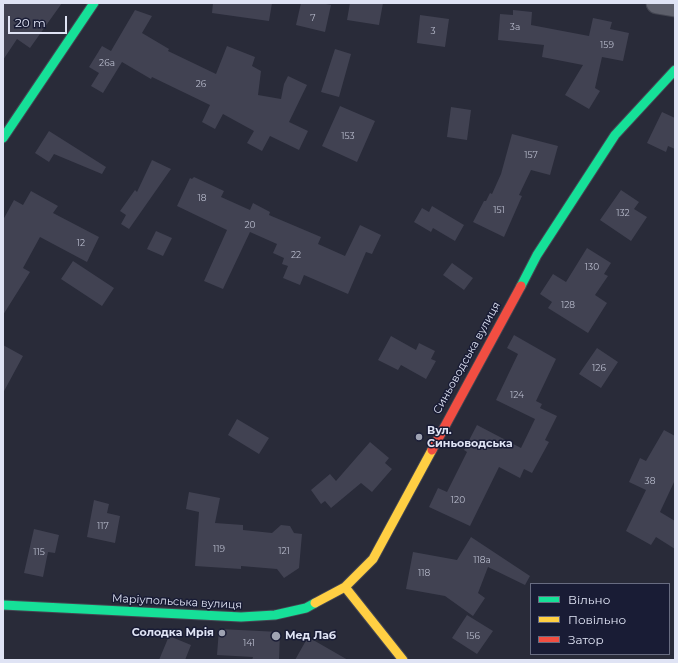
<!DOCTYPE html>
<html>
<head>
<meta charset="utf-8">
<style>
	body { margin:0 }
	#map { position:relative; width:678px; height:663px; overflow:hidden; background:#292b39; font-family:Montserrat,sans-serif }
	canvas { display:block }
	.frame { position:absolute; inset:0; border:4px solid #dfe3f4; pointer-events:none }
	.legend { position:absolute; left:530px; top:583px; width:140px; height:72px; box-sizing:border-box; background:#191c35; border:1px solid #686c81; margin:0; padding:5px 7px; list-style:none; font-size:12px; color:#dfe3f4 }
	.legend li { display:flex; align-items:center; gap:8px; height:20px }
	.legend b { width:20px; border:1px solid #686c81 }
	.scale { position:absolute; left:8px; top:16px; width:59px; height:18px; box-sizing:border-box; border:2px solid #dfe3f4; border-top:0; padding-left:5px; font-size:12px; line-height:14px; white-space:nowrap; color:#dfe3f4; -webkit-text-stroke:3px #191c35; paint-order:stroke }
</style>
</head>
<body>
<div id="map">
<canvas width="678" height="663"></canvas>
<div class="frame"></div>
<ul class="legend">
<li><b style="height:5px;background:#16e098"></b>Вільно</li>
<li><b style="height:5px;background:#ffcf43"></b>Повільно</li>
<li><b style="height:5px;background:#f24e42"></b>Затор</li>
</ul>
<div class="scale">20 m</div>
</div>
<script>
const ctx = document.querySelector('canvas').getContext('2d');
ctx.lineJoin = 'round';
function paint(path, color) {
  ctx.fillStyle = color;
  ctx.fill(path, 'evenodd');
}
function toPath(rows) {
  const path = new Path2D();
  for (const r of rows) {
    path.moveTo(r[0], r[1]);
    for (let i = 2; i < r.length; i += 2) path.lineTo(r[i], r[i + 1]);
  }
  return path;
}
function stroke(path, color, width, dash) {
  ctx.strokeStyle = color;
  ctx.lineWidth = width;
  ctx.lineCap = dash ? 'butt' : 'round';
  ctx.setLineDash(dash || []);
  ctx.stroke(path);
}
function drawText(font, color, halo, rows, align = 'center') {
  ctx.font = font + ' Montserrat,sans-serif';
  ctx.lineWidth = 3;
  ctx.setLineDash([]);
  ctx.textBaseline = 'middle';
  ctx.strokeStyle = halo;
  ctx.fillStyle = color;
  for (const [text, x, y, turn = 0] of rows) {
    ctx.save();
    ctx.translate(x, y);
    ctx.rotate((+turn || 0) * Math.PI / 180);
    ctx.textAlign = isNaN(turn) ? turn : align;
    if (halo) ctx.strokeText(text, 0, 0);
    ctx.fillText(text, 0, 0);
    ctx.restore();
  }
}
paint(toPath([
	[3,3,62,3,30,48,17,39,3,60],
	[213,3,272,3,269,21,212,13],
	[301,3,321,3,331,5,325,32,296,25],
	[350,3,383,3,379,25,347,20],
	[135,10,152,16,142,33,169,49,168,51,216,74,227,46,255,57,252,66,261,71,258,95,281,99,284,84,288,76,307,85,289,122,308,131,299,150,270,136,262,151,247,143,254,131,223,114,215,129,202,122,210,105,152,77,151,79,122,62,103,93,91,86,99,73,89,67,102,46,111,51],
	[513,10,532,12,531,25,589,36,593,18,612,22,610,29,629,33,623,61,602,57,595,88,600,91,589,109,565,95,583,65,542,57,544,45,498,40,500,14,513,15],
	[420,15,449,19,445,47,417,43],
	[335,49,351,54,339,97,321,92],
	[340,106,375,121,357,162,322,146],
	[451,107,471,110,467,140,447,137],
	[662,112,675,118,675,149,668,146,666,152,647,143],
	[49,131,106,167,102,174,54,154,49,162,35,153],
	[512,134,558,146,550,175,531,170,519,195,522,196,504,237,473,222,484,201,486,201,490,193,492,194,501,174],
	[152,160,171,169,129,229,121,224,126,215,120,211,135,190,137,192],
	[194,177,224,191,221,197,250,210,253,203,270,212,269,215,321,237,318,244,345,256,360,225,381,235,372,254,366,252,348,294,304,275,300,285,283,278,288,266,282,264,284,258,273,253,277,244,250,232,223,289,204,281,227,230,177,206,190,178,192,179],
	[621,190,639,202,634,209,647,217,631,241,600,220],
	[31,191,58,206,53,213,99,237,87,262,40,237,23,268,30,272,3,315,3,220,14,200,23,205],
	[432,206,464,225,455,241,433,228,431,232,414,222,422,208,429,212],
	[156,231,172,238,163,256,147,249],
	[587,248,611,263,604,274,608,276,595,295,607,303,588,333,548,308,552,302,540,294,553,274,566,282],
	[73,261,114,288,102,306,61,279],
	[452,263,473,278,464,290,443,275],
	[514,335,556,359,536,401,542,404,540,408,557,416,545,440,549,442,532,473,524,469,520,478,499,467,470,526,429,507,438,488,447,492,467,452,464,450,477,425,521,448,535,419,496,400,518,354,507,348],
	[391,336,416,350,419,343,435,351,431,359,436,361,426,379,401,365,398,370,378,360],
	[3,345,23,356,3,393],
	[597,348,618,362,601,388,579,374],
	[237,419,269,438,259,454,228,435],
	[664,430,675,436,675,480,660,512,675,521,675,549,656,537,651,545,626,531,646,490,629,482,640,458,646,461],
	[370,442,389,458,385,463,392,469,372,492,361,483,331,508,325,501,321,504,311,490,330,474,336,481],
	[189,492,220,498,215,523,243,525,243,530,272,533,281,525,290,526,294,533,302,534,299,568,284,578,277,569,241,566,241,569,195,566,199,512,186,509],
	[94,500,109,504,107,513,120,516,115,543,87,537],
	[34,529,59,535,55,553,48,552,43,577,24,573],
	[471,537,530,576,525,585,488,567,478,593,485,598,473,616,445,596,406,589,413,552,457,560],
	[467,615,493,631,477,654,452,638],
	[219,629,280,632,279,660,252,660,253,657,217,655],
	[169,636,191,645,185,660,159,660],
	[308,637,348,660,295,660]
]), '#414252');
const street = toPath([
	[657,3,675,6]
]);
const fast = toPath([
	[3,138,94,3],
	[521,286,537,255,615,135,675,70],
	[3,605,241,617,275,615,306,608,315,603]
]);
const slow = toPath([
	[345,587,403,660],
	[315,603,345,587,373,559,432,450]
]);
const jam = toPath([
	[432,450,521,286]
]);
stroke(street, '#444652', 23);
stroke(fast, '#444652', 11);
stroke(slow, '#444652', 11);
stroke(jam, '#444652', 11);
stroke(street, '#5d5f6b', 21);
stroke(fast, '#16e098', 9);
stroke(slow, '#ffcf43', 9);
stroke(jam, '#f24e42', 9);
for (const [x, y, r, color] of [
	[419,437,4,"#9fa3b3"],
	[222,633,4,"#9fa3b3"],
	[276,636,5,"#9fa3b3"]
]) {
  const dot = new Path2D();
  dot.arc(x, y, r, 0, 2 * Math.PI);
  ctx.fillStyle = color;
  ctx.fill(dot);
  stroke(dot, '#191c35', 1.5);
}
drawText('9px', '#b8bbcc', null, [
	["7",313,18],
	["3а",515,27],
	["3",433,31],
	["159",607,45],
	["26а",107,63],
	["26",201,84],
	["153",348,136],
	["157",531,155],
	["18",202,198],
	["151",499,210],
	["132",623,213],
	["20",250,225],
	["12",81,243],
	["22",296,255],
	["130",592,267],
	["128",568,305],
	["126",599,368],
	["124",517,395],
	["38",650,481],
	["120",458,500],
	["117",103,526],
	["119",219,549],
	["121",284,551],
	["115",39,552],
	["118а",482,560],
	["118",424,573],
	["156",473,636],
	["141",249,643]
]);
drawText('11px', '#dfe3f4', '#191c35', [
	["Синьоводська вулиця",467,358,-61],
	["Маріупольська вулиця",177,602,3]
]);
drawText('bold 11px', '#dfe3f4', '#191c35', [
	["Вул.",427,431],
	["Синьоводська",427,444],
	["Солодка Мрія",214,633,"right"],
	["Мед Лаб",285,636]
], 'left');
</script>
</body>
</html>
